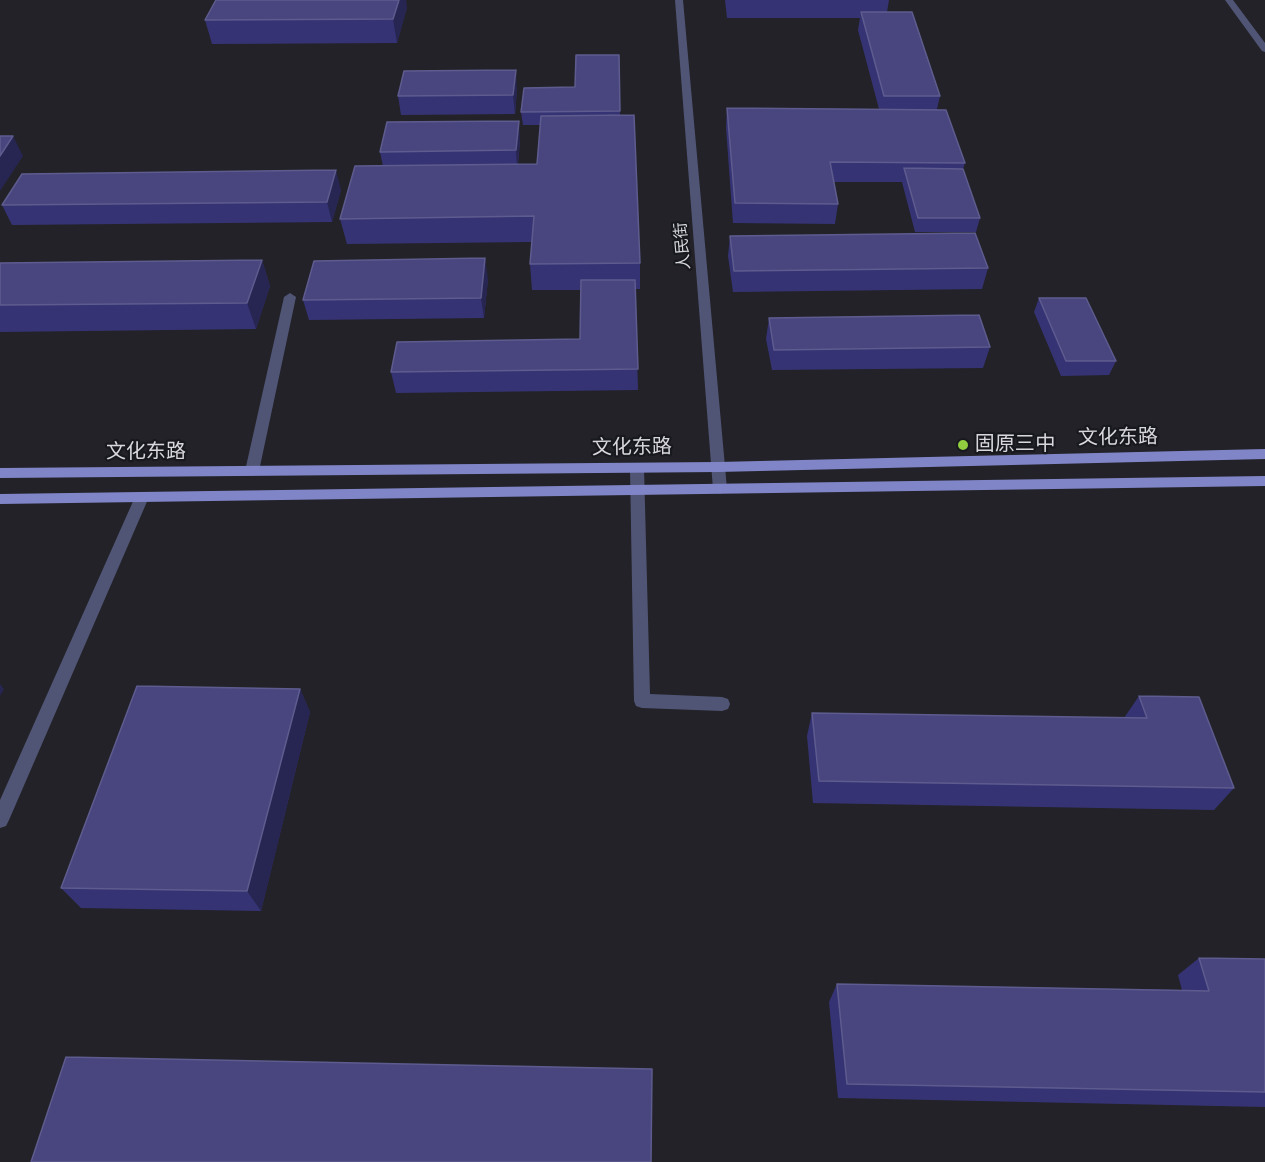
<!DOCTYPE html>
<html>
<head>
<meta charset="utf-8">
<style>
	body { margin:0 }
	canvas { display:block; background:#222228 }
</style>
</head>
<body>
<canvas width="1265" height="1162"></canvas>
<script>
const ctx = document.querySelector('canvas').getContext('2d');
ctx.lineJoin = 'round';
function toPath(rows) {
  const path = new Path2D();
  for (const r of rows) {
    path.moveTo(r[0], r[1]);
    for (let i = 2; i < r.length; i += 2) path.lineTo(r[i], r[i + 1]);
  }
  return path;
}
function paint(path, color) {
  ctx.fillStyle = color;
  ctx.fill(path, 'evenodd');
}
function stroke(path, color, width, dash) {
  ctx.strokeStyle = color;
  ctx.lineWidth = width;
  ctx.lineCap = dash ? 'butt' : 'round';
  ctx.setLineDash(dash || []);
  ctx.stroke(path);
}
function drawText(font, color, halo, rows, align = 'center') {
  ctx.font = font + ' "Space Grotesk","Noto Sans SC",sans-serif';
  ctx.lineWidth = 4.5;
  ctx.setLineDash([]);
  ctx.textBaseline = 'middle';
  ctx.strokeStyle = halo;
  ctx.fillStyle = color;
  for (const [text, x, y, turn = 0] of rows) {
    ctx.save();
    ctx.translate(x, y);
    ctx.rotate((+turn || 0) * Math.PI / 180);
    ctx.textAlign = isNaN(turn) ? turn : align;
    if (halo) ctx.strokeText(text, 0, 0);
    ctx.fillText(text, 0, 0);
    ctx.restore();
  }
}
paint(toPath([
	[675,0,683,0,727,489,720,494,713,489,675,0],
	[1225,0,1233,0,1265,43,1265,52,1262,51,1225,0],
	[290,293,296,297,259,471,252,476,245,471,284,297,290,293],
	[637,463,644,468,650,694,722,697,728,699,730,704,728,709,722,711,642,708,636,706,634,701,630,468,637,463],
	[142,492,149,497,9,820,6,826,0,828,0,800,135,497,142,492]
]), '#515575');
paint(toPath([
	[1265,449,1265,459,718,472,0,478,0,468,718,462,1265,449],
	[1265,476,1265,486,0,504,0,494,1265,476]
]), '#8085c8');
paint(toPath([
	[725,0,889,0,887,12,940,96,937,109,965,163,963,169,980,218,976,232,915,232,902,182,834,182,838,204,835,224,733,223,726,128,727,108,879,109,858,30,860,18,727,18],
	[407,7,397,43,212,44,205,20],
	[619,55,620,115,640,263,640,289,635,289,638,390,396,393,391,372,580,339,581,290,532,290,530,264,532,242,347,244,340,219,383,166,380,152,520,140,518,165,537,164,540,125,523,125,521,112,575,87],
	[517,89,515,114,401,115,398,96],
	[341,190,332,222,12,225,2,205],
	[730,236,988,268,982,289,733,292,728,256],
	[262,260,270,286,256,329,0,332,0,263],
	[488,279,484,318,309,320,303,300],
	[1039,298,1116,361,1109,375,1061,376,1034,312],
	[769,318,990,347,983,368,772,370,766,339],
	[300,689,310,712,261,911,81,908,61,888],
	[1139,696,1234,788,1214,810,813,803,807,736,812,713,1124,718],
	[1199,958,1265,959,1265,1107,838,1098,829,1002,837,984,1182,990,1178,975]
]), '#363374');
paint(toPath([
	[399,0,406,0,407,7,397,43,393,19],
	[516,70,517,89,515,114,513,95],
	[519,121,520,140,517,170,516,150],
	[13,136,23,156,0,191,0,156],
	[336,170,341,190,332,222,327,202],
	[485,258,488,279,484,318,481,298],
	[262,260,270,286,256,329,247,303],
	[0,684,4,689,0,696],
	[300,689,310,712,261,911,247,891]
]), '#272551');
const building = toPath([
	[216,0,399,0,393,19,205,20,216,0],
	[861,12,912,12,940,96,884,96,861,12],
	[576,55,619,55,620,111,521,112,524,88,575,87,576,55],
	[516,70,513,95,398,96,404,71,516,70],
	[727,108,946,110,965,163,830,162,838,204,735,203,727,108],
	[634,115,640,263,530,264,534,216,340,219,355,166,537,164,541,116,634,115],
	[519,121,516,150,380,152,387,122,519,121],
	[0,136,13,136,0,156,0,136],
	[904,168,963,169,980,218,918,218,904,168],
	[336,170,327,202,2,205,22,174,336,170],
	[975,233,988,268,734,271,730,236,975,233],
	[485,258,481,298,303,300,314,261,485,258],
	[262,260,247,303,0,305,0,263,262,260],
	[581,280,635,280,638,369,391,372,397,342,580,339,581,280],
	[1039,298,1086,298,1116,361,1066,361,1039,298],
	[979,315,990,347,774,350,769,318,979,315],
	[137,686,300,689,247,891,61,888,137,686],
	[1139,696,1199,697,1234,788,819,781,812,713,1147,718,1139,696],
	[1199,958,1265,959,1265,1092,847,1084,837,984,1209,991,1199,958],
	[66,1057,652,1069,651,1162,31,1162,66,1057]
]);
paint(building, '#48457f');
stroke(building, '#5e5c8e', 1.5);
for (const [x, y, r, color] of [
	[963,445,6,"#91cd3f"]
]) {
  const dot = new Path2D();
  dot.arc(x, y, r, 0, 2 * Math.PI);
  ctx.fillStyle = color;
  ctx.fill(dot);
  stroke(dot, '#18191f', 2);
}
drawText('16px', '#d8d8dc', '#18191f', [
	["人民街",683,246,-95]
]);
drawText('20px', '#d8d8dc', '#18191f', [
	["文化东路",1118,438,-1],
	["文化东路",632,448,-1],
	["文化东路",146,453]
]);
drawText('20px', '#d8d8dc', '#18191f', [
	["固原三中",975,445]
], 'left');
</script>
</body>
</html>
